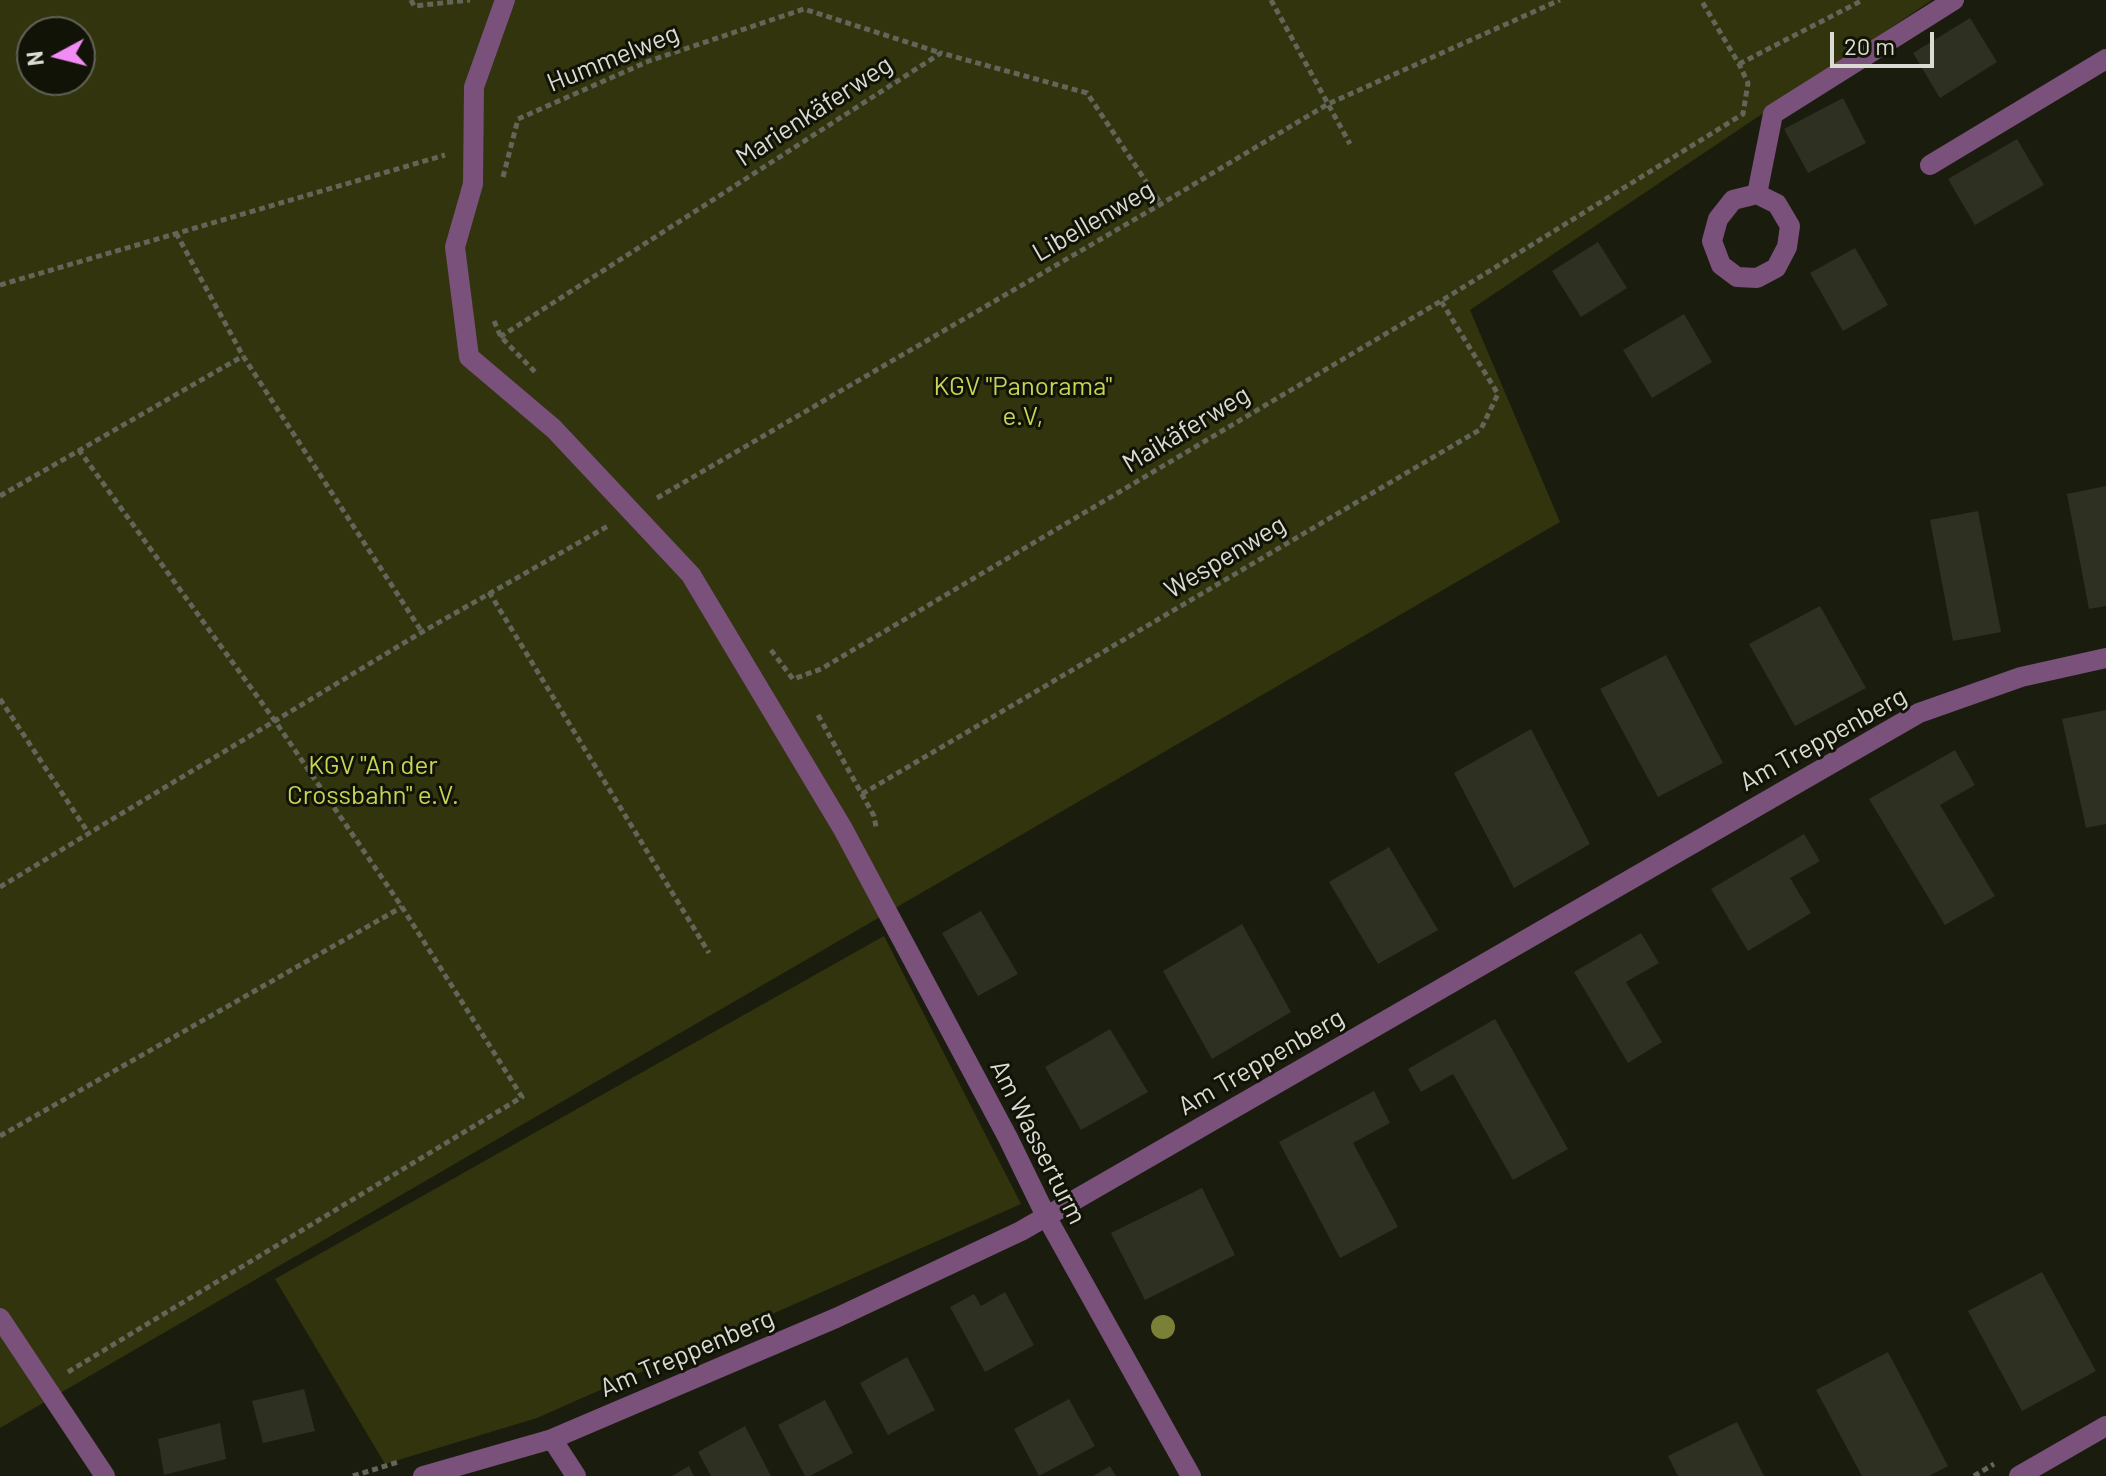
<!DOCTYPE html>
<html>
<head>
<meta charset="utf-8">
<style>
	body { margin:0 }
	#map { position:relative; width:2106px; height:1476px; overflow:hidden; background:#1a1c0e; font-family:Barlow,sans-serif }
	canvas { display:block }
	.north { position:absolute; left:16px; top:16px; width:80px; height:80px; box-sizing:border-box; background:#111306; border:2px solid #616358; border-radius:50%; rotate:263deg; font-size:22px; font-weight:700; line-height:32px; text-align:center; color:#dadbd2 }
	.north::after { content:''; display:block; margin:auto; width:28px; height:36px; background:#f18bf5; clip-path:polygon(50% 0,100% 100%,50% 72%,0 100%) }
	.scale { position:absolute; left:1830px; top:32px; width:104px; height:36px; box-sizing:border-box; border:4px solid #dadbd2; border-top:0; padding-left:10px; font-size:24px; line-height:28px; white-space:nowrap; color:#dadbd2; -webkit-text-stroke:6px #111306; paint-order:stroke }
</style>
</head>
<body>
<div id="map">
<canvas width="2106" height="1476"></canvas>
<div class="north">N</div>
<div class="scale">20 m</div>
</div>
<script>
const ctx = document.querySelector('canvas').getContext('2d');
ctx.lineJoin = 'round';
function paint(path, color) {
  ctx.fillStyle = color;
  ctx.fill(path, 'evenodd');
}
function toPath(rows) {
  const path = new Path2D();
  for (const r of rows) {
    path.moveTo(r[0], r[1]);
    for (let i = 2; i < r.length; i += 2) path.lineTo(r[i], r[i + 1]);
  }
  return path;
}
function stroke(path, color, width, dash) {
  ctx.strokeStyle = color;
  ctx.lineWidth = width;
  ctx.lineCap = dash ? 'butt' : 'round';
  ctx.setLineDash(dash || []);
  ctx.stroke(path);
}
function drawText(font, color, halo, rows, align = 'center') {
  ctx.font = font + ' Barlow,sans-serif';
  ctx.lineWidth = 6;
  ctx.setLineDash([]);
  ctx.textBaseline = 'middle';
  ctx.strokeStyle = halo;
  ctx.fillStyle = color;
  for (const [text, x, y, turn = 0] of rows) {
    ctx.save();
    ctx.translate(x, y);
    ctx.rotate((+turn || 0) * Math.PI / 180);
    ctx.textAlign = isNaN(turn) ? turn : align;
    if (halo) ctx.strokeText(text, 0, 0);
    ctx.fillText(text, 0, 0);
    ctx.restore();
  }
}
paint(toPath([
	[0,0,1932,0,1470,310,1560,522,0,1428],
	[32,32,80,32,80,80,32,80],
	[884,936,1021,1204,537,1418,385,1464,275,1279]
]), '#31340d');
paint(toPath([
	[1970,18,1997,62,1940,98,1913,53],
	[1843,98,1866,143,1808,173,1784,129],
	[2017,139,2044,185,1975,225,1948,179],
	[1598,242,1627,288,1581,317,1552,271],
	[1855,248,1888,305,1843,331,1810,273],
	[1684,314,1712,362,1652,398,1623,350],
	[2106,486,2106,606,2089,609,2067,494],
	[1978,511,2001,632,1953,641,1930,520],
	[1820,606,1866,688,1795,726,1749,644],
	[1666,655,1723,763,1658,797,1600,689],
	[2106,710,2106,824,2086,828,2062,719],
	[1531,729,1590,844,1514,888,1454,773],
	[1955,750,1975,785,1940,805,1995,896,1945,925,1869,799],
	[1804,834,1820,861,1790,878,1811,913,1748,951,1711,889],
	[1389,847,1438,930,1378,964,1329,882],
	[981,911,1018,974,978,996,942,933],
	[1242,924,1291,1012,1212,1059,1163,971],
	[1641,933,1659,963,1626,982,1662,1042,1628,1063,1574,972],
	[1495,1019,1568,1149,1513,1180,1453,1074,1421,1092,1408,1069],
	[1110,1029,1148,1092,1081,1130,1045,1067],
	[1374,1091,1390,1123,1353,1143,1398,1227,1340,1258,1279,1142],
	[1202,1188,1235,1255,1145,1300,1111,1233],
	[2042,1272,2096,1371,2022,1411,1968,1311],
	[1005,1292,1034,1345,985,1372,950,1307,974,1294,981,1306],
	[1888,1352,1948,1466,1929,1476,1862,1476,1816,1390],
	[907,1357,935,1410,888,1435,860,1383],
	[304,1389,315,1431,263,1443,252,1401],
	[1069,1399,1095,1446,1039,1476,1014,1429],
	[825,1400,853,1453,810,1476,805,1476,778,1425],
	[1737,1422,1764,1476,1678,1476,1668,1456],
	[220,1423,226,1459,164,1475,158,1439],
	[745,1426,771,1476,711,1476,698,1452],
	[689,1466,694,1476,672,1476],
	[1110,1466,1116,1476,1093,1476]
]), '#2e3021');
stroke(toPath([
	[411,0,414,6,470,0],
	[1271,0,1350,144],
	[1739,64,1863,0],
	[503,177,518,119,649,61,804,9,941,53],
	[176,233,243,356,422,632],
	[0,285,445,155],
	[494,321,501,337,537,374],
	[500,337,941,53,1087,93,1161,204],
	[0,496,243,356],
	[657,498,1161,204,1328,104,1560,0],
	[489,592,709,953],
	[771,650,793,679,821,669,1441,301,1743,114,1748,83,1739,64,1701,0],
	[0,699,89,834],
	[818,715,874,816,876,827],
	[862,794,1481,429,1498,394,1441,301],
	[0,887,422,632,608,526],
	[0,1136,402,907],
	[68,1372,522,1097,402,907,275,721,79,450],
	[353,1476,398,1462],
	[1974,1476,1994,1464]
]), '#636559', 5, [6, 4]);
stroke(toPath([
	[505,0,474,87,473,184,455,247,469,357,554,429,691,575,843,829,1008,1138,1046,1216,1191,1476],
	[1930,165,2106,59],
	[1757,194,1773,114,1954,0],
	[1757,194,1777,204,1790,226,1787,247,1776,268,1757,278,1737,277,1721,265,1712,241,1718,219,1733,200,1757,194],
	[0,1318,105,1476],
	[552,1439,576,1476],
	[423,1476,552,1439,836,1318,1021,1231,1919,713,2021,677,2106,658],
	[2019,1476,2106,1426]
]), '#79517b', 20);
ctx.fillStyle = '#7a8136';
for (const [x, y] of [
	[1163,1327]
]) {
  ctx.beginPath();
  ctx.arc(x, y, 12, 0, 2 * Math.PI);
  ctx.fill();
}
drawText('26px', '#dadbd2', '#111306', [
	["Hummelweg",613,58,-22],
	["Marienkäferweg",814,111,-33],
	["Libellenweg",1093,221,-30],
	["Maikäferweg",1186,429,-31],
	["Wespenweg",1225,557,-31],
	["Am Treppenberg",1823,739,-29],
	["Am Treppenberg",1261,1062,-30],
	["Am Wasserturm",1038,1142,63],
	["Am Treppenberg",687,1353,-23]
]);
drawText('26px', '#c8d456', '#111306', [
	["KGV \"Panorama\"",1023,386],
	["e.V,",1023,416],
	["KGV \"An der",373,765],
	["Crossbahn\" e.V.",373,795]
]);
</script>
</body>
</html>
